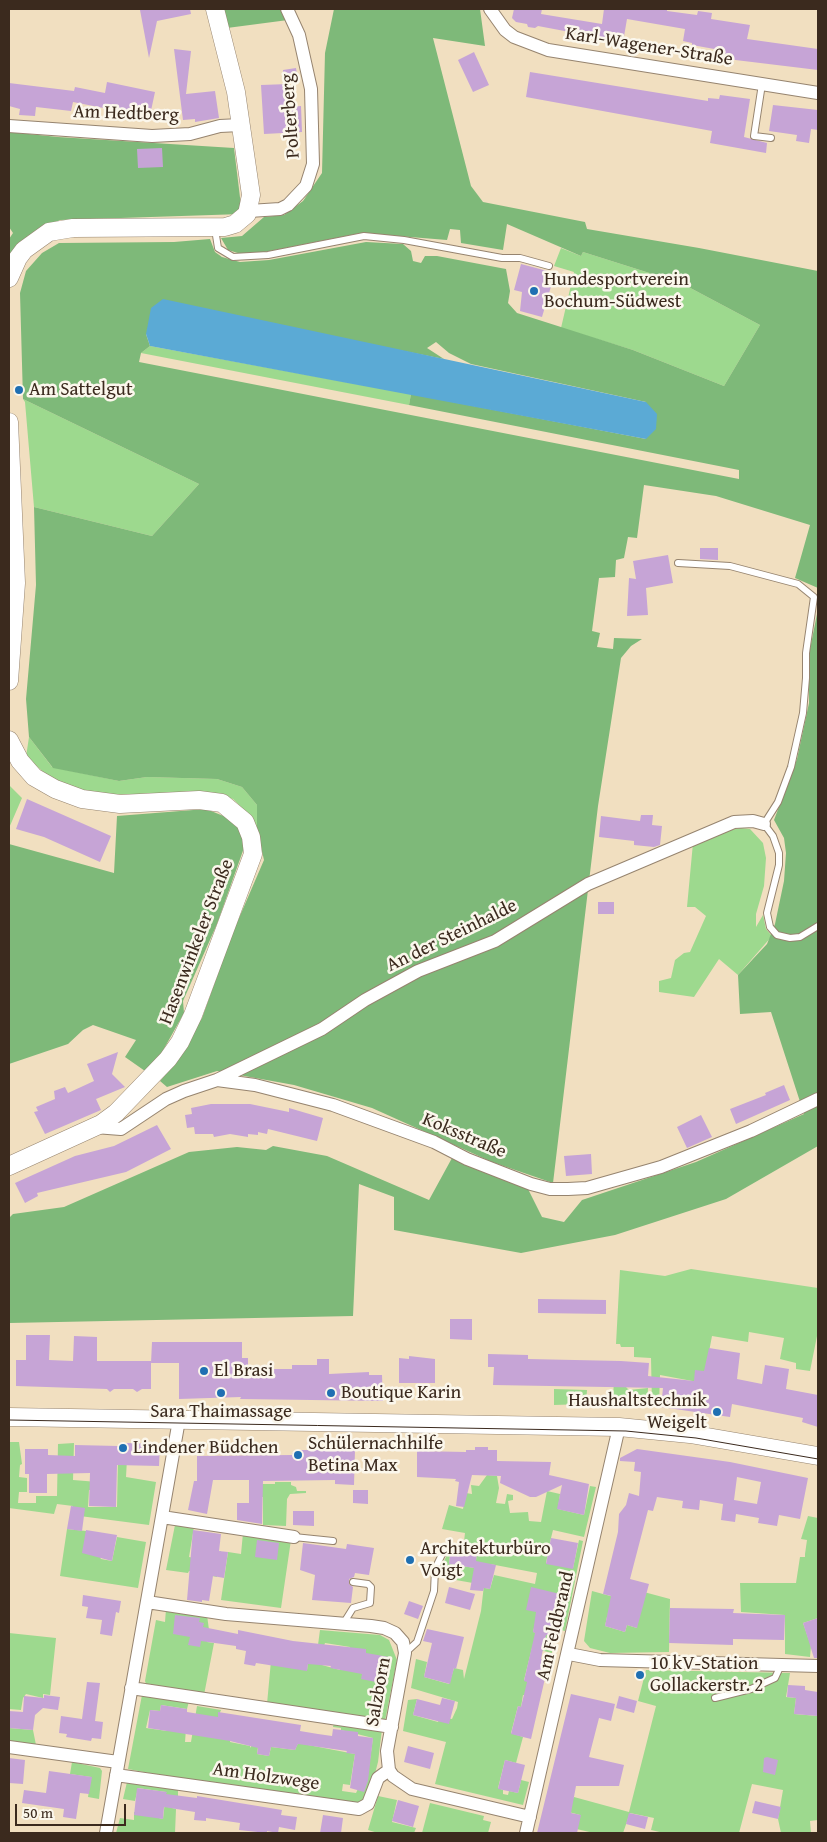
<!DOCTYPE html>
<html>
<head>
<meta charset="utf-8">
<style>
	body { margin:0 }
	#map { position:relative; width:827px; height:1842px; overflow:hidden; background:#f1dfc0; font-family:"Gentium Book Plus",serif }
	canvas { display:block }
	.frame { position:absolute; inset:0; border:10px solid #3b2a1e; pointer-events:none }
	.scale { position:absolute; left:15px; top:1804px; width:111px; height:22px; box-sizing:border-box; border:2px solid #3b2a1e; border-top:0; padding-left:6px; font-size:15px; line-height:18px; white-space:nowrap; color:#3b2a1e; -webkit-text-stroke:4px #fbf7ec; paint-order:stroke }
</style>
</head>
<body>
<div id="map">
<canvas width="827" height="1842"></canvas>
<div class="frame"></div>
<div class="scale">50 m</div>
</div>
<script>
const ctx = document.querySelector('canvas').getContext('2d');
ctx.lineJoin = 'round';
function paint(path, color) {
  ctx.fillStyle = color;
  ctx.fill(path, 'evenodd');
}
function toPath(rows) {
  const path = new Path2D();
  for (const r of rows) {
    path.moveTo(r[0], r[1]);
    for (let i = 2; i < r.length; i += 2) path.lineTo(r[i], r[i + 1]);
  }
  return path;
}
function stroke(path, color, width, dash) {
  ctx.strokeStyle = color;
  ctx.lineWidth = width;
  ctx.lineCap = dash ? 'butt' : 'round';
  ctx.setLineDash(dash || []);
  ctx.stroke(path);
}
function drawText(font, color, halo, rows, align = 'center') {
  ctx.font = font + ' "Gentium Book Plus",serif';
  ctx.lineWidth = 5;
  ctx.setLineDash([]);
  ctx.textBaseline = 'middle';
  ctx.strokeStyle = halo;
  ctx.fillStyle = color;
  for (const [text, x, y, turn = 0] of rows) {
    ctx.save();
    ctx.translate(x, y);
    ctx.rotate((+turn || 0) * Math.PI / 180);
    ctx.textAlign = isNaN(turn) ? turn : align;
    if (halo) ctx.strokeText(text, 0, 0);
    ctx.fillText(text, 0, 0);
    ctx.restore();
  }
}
paint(toPath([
	[561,248,581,256,583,252,681,283,760,325,724,386,633,350,561,328,574,272,554,266],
	[150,346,411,394,409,405,141,353],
	[23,399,199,484,152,536,34,507,25,402],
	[29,737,52,767,119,781,147,777,217,779,242,787,257,805,257,830,249,815,233,799,208,792,102,795,69,786,48,776,26,757],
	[9,785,22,798,9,828],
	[741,828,750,829,763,843,766,858,764,886,756,914,756,927,763,915,766,929,772,936,738,975,719,959,694,997,659,992,659,981,671,978,675,960,684,953,690,952,706,916,695,907,687,907,693,843,720,832],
	[691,1269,818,1288,818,1331,810,1371,796,1369,796,1363,780,1359,784,1338,749,1332,748,1342,712,1336,703,1383,660,1375,659,1405,652,1405,651,1358,634,1357,634,1347,621,1347,620,1344,616,1344,620,1270,665,1276],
	[614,1375,629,1390,648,1388,647,1405,613,1404],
	[554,1389,587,1390,586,1404,554,1405],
	[9,1442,19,1442,22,1464,20,1465,19,1477,27,1478,27,1492,19,1492,18,1503,36,1503,36,1496,57,1496,58,1444,74,1443,73,1480,98,1482,98,1490,89,1490,88,1507,117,1507,118,1459,127,1459,126,1477,156,1482,149,1525,72,1515,73,1506,57,1504,54,1514,9,1508],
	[487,1475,497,1476,499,1488,496,1503,505,1504,507,1494,513,1495,513,1500,508,1501,510,1513,528,1512,529,1521,541,1522,547,1491,560,1494,558,1509,584,1515,590,1486,596,1487,584,1537,553,1530,551,1538,546,1563,573,1568,579,1540,583,1541,565,1631,535,1624,533,1632,553,1636,552,1653,532,1648,524,1680,535,1683,532,1696,523,1695,521,1707,518,1706,511,1733,523,1737,516,1763,505,1760,498,1788,503,1790,503,1794,508,1795,509,1791,518,1793,521,1780,529,1782,523,1805,435,1784,446,1742,403,1731,408,1700,417,1699,413,1715,438,1722,440,1717,452,1719,457,1708,458,1702,411,1688,416,1659,427,1662,424,1677,449,1684,454,1668,463,1670,464,1679,481,1611,484,1585,439,1577,441,1567,447,1555,450,1555,449,1564,475,1568,477,1552,463,1550,465,1533,442,1529,449,1505,463,1509,466,1493,472,1494,471,1485,479,1486],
	[490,1564,537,1573,535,1584,494,1575,490,1589,485,1588],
	[275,1482,291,1482,291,1485,296,1487,297,1491,306,1491,306,1493,290,1494,287,1499,286,1526,263,1525,263,1497,250,1496,250,1484,275,1484],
	[808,1516,818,1518,818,1618,803,1623,811,1646,810,1657,785,1654,785,1615,741,1612,740,1583,796,1583,800,1557,805,1557,805,1554,807,1540,801,1539],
	[175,1525,194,1527,189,1557,201,1559,221,1551,217,1577,189,1571,188,1573,166,1570],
	[67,1529,86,1531,101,1559,112,1561,117,1537,146,1542,138,1588,60,1576],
	[243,1533,291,1540,281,1608,221,1600,228,1552,241,1554],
	[629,1588,670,1599,669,1652,610,1653,590,1648,584,1641,592,1591,614,1597,611,1618,607,1617,605,1626,625,1632,627,1625,637,1628],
	[166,1609,207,1615,209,1630,207,1642,214,1643,204,1695,147,1687,145,1681,156,1620,165,1622],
	[320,1630,380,1635,389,1640,397,1660,385,1721,267,1704,272,1650,307,1670,309,1656,322,1665,340,1670,350,1647,325,1643,324,1646,318,1645],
	[9,1633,56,1638,50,1695,43,1694,43,1698,26,1694,23,1698,21,1710,9,1709],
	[646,1670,790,1673,786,1697,796,1698,794,1714,818,1716,818,1820,810,1821,811,1833,781,1833,778,1819,783,1790,752,1784,739,1833,664,1833,651,1830,654,1818,630,1813,623,1833,594,1833,563,1826,580,1815,565,1811,574,1797,629,1812,656,1706,638,1701],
	[142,1695,189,1701,187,1709,161,1705,160,1711,150,1710,146,1728,167,1731,186,1729,185,1742,191,1742,197,1706,221,1710,218,1717,231,1734,230,1742,250,1746,250,1748,260,1733,257,1754,269,1756,271,1747,295,1750,298,1743,355,1754,350,1785,343,1784,342,1791,356,1793,369,1766,373,1738,341,1730,341,1728,333,1727,334,1722,382,1729,378,1762,371,1789,364,1801,356,1804,191,1781,128,1769],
	[9,1728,33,1730,36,1745,9,1742],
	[72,1762,100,1768,102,1771,99,1799,88,1797,91,1777,70,1774],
	[127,1782,178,1787,178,1796,168,1807,176,1809,175,1833,116,1833,120,1818,134,1820,134,1812,163,1819,166,1792,138,1788,135,1801,123,1799],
	[378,1796,397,1800,392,1822,416,1828,414,1833,378,1833,368,1830],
	[430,1803,484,1816,483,1820,491,1822,488,1833,422,1833]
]), '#9dd98e');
paint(toPath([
	[221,9,282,9,288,20,227,28],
	[334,9,480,9,485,46,433,38,471,186,483,202,585,222,587,229,699,248,818,271,818,588,795,578,810,525,716,496,644,485,637,538,628,537,624,558,616,560,615,577,599,578,592,631,600,633,597,647,613,649,614,638,642,639,631,646,621,658,598,806,553,1183,492,1162,372,1108,294,1085,217,1071,167,1087,160,1081,172,1067,202,1018,233,932,264,860,257,830,257,805,242,787,217,779,147,777,119,781,53,768,29,737,26,699,36,585,34,507,152,536,199,484,23,399,20,293,26,271,42,253,59,243,174,242,210,239,215,252,222,257,240,262,269,260,366,242,403,244,411,251,413,261,421,263,425,256,437,256,506,269,510,291,508,303,517,313,633,350,724,386,760,325,681,283,583,252,581,256,507,224,503,250,461,243,460,230,450,229,447,240,361,233,265,252,241,254,228,250,221,238,242,236,264,217,284,215,303,201,322,173,325,53],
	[146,334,368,344,444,359,427,348,436,342,449,353,471,364,646,402,646,439,411,394,409,405,739,470,739,479,139,362,141,353,150,346],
	[9,132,58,137,234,148,242,214,60,220,27,237,9,256,9,239,13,233,9,227],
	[818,609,818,1146,726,1199,615,1235,521,1253,394,1230,394,1197,359,1184,353,1316,9,1323,9,1218,13,1214,64,1207,189,1152,237,1147,266,1150,273,1146,327,1156,429,1200,452,1158,528,1189,542,1217,564,1222,582,1200,696,1162,804,1114,771,1012,740,1014,738,975,767,944,775,924,784,881,786,853,784,838,774,820,797,759,809,703,809,654],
	[206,809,226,817,240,830,245,845,217,924,183,1001,184,1013,161,1054,145,1071,125,1057,136,1040,93,1025,83,1030,68,1044,9,1064,9,844,114,873,117,816]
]), '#7eb979');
paint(toPath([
	[163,299,646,402,657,414,656,429,646,439,150,346,146,334,151,308]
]), '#5baad5');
paint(toPath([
	[146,9,190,9,191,14,157,21,149,58,140,10],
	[514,9,542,9,541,14,602,24,604,9,667,9,667,11,697,15,698,11,712,13,711,19,750,25,747,39,818,49,818,70,719,58,720,50,692,45,692,43,683,41,685,29,627,19,623,42,538,26,535,28,528,27,527,24,516,22,512,18],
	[174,49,191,51,186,94,215,91,219,118,195,122,195,119,183,120],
	[474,52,489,85,473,92,458,60],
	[296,68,298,81,284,83,283,70],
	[530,72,708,101,708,98,719,99,720,95,750,99,744,137,767,143,766,153,710,143,712,131,526,97],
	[107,82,155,92,149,120,134,117,134,114,73,102,71,111,36,107,35,116,19,115,20,109,9,106,9,83,74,91,75,87,105,93],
	[289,84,290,107,301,106,302,132,264,134,261,85],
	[773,105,818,110,818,130,811,129,809,143,796,141,797,135,769,131],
	[162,148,163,167,138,168,137,149],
	[521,264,555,273,542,317,520,311,522,292,514,290],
	[700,548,718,548,718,560,700,559],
	[668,555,673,583,646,588,648,615,627,616,629,578,636,579,633,561],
	[27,799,111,836,100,862,44,837,16,829],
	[641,815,653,815,652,825,662,826,660,845,654,847,634,845,634,841,599,837,601,816,640,821],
	[598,902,614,902,614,914,598,914],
	[118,1052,112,1074,125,1087,96,1099,101,1110,45,1134,34,1112,38,1111,36,1107,55,1099,54,1091,65,1087,68,1093,94,1081,87,1064],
	[784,1085,790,1100,736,1124,730,1109,766,1095,765,1093],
	[211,1104,250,1104,289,1112,289,1108,323,1118,317,1141,268,1129,267,1134,258,1132,258,1135,248,1134,248,1137,230,1134,214,1137,213,1134,195,1134,194,1127,187,1128,185,1115,192,1114,191,1108],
	[701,1115,712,1137,687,1148,677,1127],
	[157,1125,171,1149,126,1172,37,1193,38,1196,25,1203,15,1183,75,1156,114,1146],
	[591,1154,592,1174,566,1176,564,1156],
	[538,1299,606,1300,606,1314,538,1313],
	[450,1319,472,1319,472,1340,450,1339],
	[26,1335,50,1335,49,1360,73,1361,74,1336,97,1337,97,1361,151,1361,151,1389,142,1389,137,1392,133,1389,114,1389,110,1392,107,1389,16,1386,16,1360,26,1360],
	[152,1342,242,1342,242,1358,248,1358,248,1369,292,1369,292,1365,317,1365,317,1359,329,1359,329,1374,369,1372,369,1375,382,1375,383,1401,240,1399,241,1397,179,1399,179,1363,151,1363],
	[709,1348,740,1353,737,1379,762,1384,765,1365,789,1369,786,1389,818,1395,818,1427,802,1422,803,1418,732,1404,730,1417,661,1407,663,1388,493,1385,494,1367,488,1367,488,1354,528,1355,528,1359,621,1361,649,1363,648,1376,694,1381,695,1370,704,1371],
	[409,1356,435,1359,435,1383,399,1383,399,1358,409,1359],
	[128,1443,160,1444,159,1466,117,1465,116,1507,89,1506,90,1473,47,1474,47,1493,29,1493,29,1474,25,1474,25,1449,48,1449,48,1455,75,1456,75,1445,118,1446],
	[475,1447,488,1447,488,1450,497,1450,497,1461,551,1462,549,1475,589,1484,584,1515,557,1509,562,1485,536,1497,530,1497,500,1483,501,1476,472,1475,464,1507,456,1506,459,1482,455,1481,456,1479,417,1477,417,1451,466,1452,466,1450,475,1450],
	[637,1449,730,1462,808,1478,800,1519,779,1515,777,1526,758,1523,759,1518,736,1514,735,1522,721,1520,723,1504,700,1500,699,1510,682,1508,683,1501,657,1497,653,1511,648,1510,630,1579,649,1584,637,1628,627,1625,625,1632,605,1626,611,1596,603,1594,618,1532,619,1514,626,1505,629,1493,639,1496,641,1472,634,1471,635,1462,620,1461,620,1458],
	[737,1477,761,1482,757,1504,734,1500],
	[299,1450,355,1450,354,1485,335,1484,335,1480,263,1481,262,1524,237,1520,237,1503,249,1503,249,1480,213,1480,207,1514,188,1510,194,1481,197,1481,197,1456,292,1455,292,1453,299,1453],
	[353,1490,368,1490,368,1504,353,1503],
	[71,1506,85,1508,82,1531,67,1529],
	[293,1511,314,1511,314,1526,293,1525],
	[86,1530,117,1535,112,1561,82,1553],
	[193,1530,221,1534,219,1551,228,1552,224,1578,213,1576,209,1601,202,1600,202,1602,187,1600],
	[551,1538,578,1543,573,1569,546,1564],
	[257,1540,279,1543,277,1560,255,1557],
	[303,1543,346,1549,347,1544,374,1548,369,1575,355,1573,354,1577,349,1579,349,1584,353,1587,351,1603,312,1600,315,1575,300,1570],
	[451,1548,477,1552,476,1561,496,1565,490,1589,484,1588,483,1591,470,1590,474,1568,449,1564],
	[449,1587,475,1594,470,1610,445,1603],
	[531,1587,560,1594,551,1635,546,1635,541,1659,549,1661,531,1739,511,1734,518,1706,521,1707,527,1682,524,1681,535,1633,533,1632,536,1612,526,1610],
	[83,1595,121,1601,119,1613,116,1612,112,1636,100,1634,102,1620,86,1618,88,1607,82,1606],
	[409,1601,423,1606,418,1619,404,1614],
	[670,1608,734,1609,733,1613,785,1615,784,1640,733,1639,733,1645,669,1643],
	[175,1615,200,1618,199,1622,204,1623,203,1627,238,1634,238,1630,293,1641,366,1649,366,1653,389,1657,386,1684,361,1679,362,1674,330,1668,331,1666,308,1664,307,1671,256,1663,255,1666,244,1664,246,1651,236,1649,236,1646,201,1641,200,1647,188,1645,190,1637,173,1634],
	[818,1618,818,1658,814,1658,803,1623],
	[427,1629,464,1637,456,1669,454,1668,450,1684,424,1677,432,1643,423,1641],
	[87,1682,100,1683,95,1721,103,1722,101,1739,92,1738,91,1741,66,1737,67,1734,59,1733,61,1716,82,1719],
	[788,1685,805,1686,805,1690,818,1692,818,1716,794,1714,796,1698,787,1697],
	[571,1694,615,1704,611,1721,599,1718,589,1757,624,1765,619,1786,576,1786,571,1813,581,1815,577,1833,537,1833],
	[44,1695,60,1697,58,1710,43,1708,35,1715,33,1730,9,1728,9,1711,23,1712,24,1696,44,1698],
	[619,1696,637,1701,634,1713,616,1708],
	[442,1698,455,1701,449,1724,413,1715,417,1699,440,1705],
	[161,1705,187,1709,187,1712,218,1717,218,1712,301,1725,300,1731,318,1734,332,1736,333,1729,358,1732,358,1736,373,1738,368,1781,364,1792,350,1788,355,1754,346,1753,347,1751,298,1744,295,1750,271,1747,269,1756,257,1754,258,1748,230,1741,148,1728,150,1710,160,1711],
	[408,1746,434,1753,430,1769,404,1762],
	[767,1757,778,1760,775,1775,763,1772,764,1758],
	[9,1758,25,1760,23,1784,9,1783],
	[505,1760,525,1765,518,1793,498,1789],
	[49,1771,92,1777,89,1794,80,1793,76,1819,63,1817,64,1809,22,1803,24,1790,46,1793],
	[137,1788,167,1792,166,1794,197,1798,197,1796,282,1810,281,1815,297,1817,295,1830,279,1827,278,1833,267,1831,267,1833,239,1830,240,1823,206,1818,206,1821,194,1820,195,1812,164,1807,163,1819,134,1815],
	[398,1800,419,1806,413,1827,392,1821],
	[755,1801,781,1807,778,1819,752,1813],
	[629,1813,648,1817,645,1829,626,1824],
	[323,1815,343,1818,341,1833,320,1833]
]), '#c6a4d6');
const lane = toPath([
	[762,84,754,136,771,138],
	[215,229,218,248,233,257,268,255,364,236,404,240,502,258,520,258,549,266],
	[678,563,730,566,798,584,814,597,806,653,806,678,803,713,791,767,778,802,764,824,773,836,779,853,779,865,767,913,770,927,777,935,790,938,800,937,818,926],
	[294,1537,333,1541],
	[343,1624,353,1608,370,1603,371,1587,368,1584,353,1582],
	[405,1653,417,1642,434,1591,435,1569,445,1548],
	[715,1698,751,1689,775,1678,781,1665]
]);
const street = toPath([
	[490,9,505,30,514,37,548,50,818,93],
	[9,126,152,136,190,134,220,126,240,125],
	[249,211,280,209,288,205,306,186,313,164,311,89,299,35,287,9],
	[217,1080,322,1029,365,1000,418,971,495,941,588,884,734,822,753,821,764,824],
	[95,1127,121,1129,166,1099,184,1091,217,1080,255,1085,333,1105,434,1142,467,1159,531,1184,550,1189,568,1189,587,1188,661,1167,751,1131,818,1099],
	[162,1517,294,1537],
	[147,1602,226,1614,371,1626,384,1628,395,1633,403,1642,405,1653,387,1751,389,1770,393,1776,412,1789,530,1817],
	[569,1654,600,1660,818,1666],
	[131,1688,392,1727],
	[9,1747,118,1762],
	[116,1775,359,1809,368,1804,378,1778,389,1770],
	[106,1833,179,1420],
	[526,1833,619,1427]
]);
const secondary = toPath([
	[9,278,18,258,24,250,49,232,73,228,225,227,235,224,247,214,251,195,236,92,215,9],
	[9,422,16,583,9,681],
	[9,740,20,761,34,777,55,789,82,799,120,804,199,800,222,803,245,822,251,837,253,854,193,1015,180,1042,168,1059,116,1113,101,1124,9,1166],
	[9,1417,619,1427,690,1434,818,1456]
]);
stroke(lane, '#96846f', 8);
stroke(street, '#96846f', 14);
stroke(secondary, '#96846f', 19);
stroke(lane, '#fff', 6);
stroke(street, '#fff', 12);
stroke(secondary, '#fff', 18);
stroke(toPath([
	[9,1420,626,1431,696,1438,818,1459]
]), '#3b2a1e', 1);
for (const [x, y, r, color] of [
	[534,291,5,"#1f6fb2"],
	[19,390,5,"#1f6fb2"],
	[204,1371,5,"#1f6fb2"],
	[221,1393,5,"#1f6fb2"],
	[331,1393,5,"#1f6fb2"],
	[717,1412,5,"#1f6fb2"],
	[123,1448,5,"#1f6fb2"],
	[298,1455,5,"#1f6fb2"],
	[410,1560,5,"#1f6fb2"],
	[640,1675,5,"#1f6fb2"]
]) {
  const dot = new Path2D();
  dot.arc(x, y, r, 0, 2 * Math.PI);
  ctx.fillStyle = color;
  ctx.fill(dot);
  stroke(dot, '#fbf7ec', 2);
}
drawText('19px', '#3b2a1e', '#fbf7ec', [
	["Karl-Wagener-Straße",649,47,9],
	["Am Hedtberg",126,114,2],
	["Polterberg",291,116,-94],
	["An der Steinhalde",452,936,-26],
	["Hasenwinkeler Straße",197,942,-69],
	["Koksstraße",464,1136,23],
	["Am Feldbrand",556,1626,-77],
	["Salzborn",379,1692,-80],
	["Am Holzwege",266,1777,8]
]);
drawText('19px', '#3b2a1e', '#fbf7ec', [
	["Hundesportverein",544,280],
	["Bochum-Südwest",544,302],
	["Am Sattelgut",29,390],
	["El Brasi",214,1371],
	["Boutique Karin",341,1393],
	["Haushaltstechnik",707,1401,"right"],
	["Weigelt",707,1423,"right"],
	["Sara Thaimassage",221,1412,"center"],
	["Schülernachhilfe",308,1444],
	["Betina Max",308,1466],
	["Lindener Büdchen",133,1448],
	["Architekturbüro",420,1549],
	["Voigt",420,1571],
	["10 kV-Station",650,1664],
	["Gollackerstr. 2",650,1686]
], 'left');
</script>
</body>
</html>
